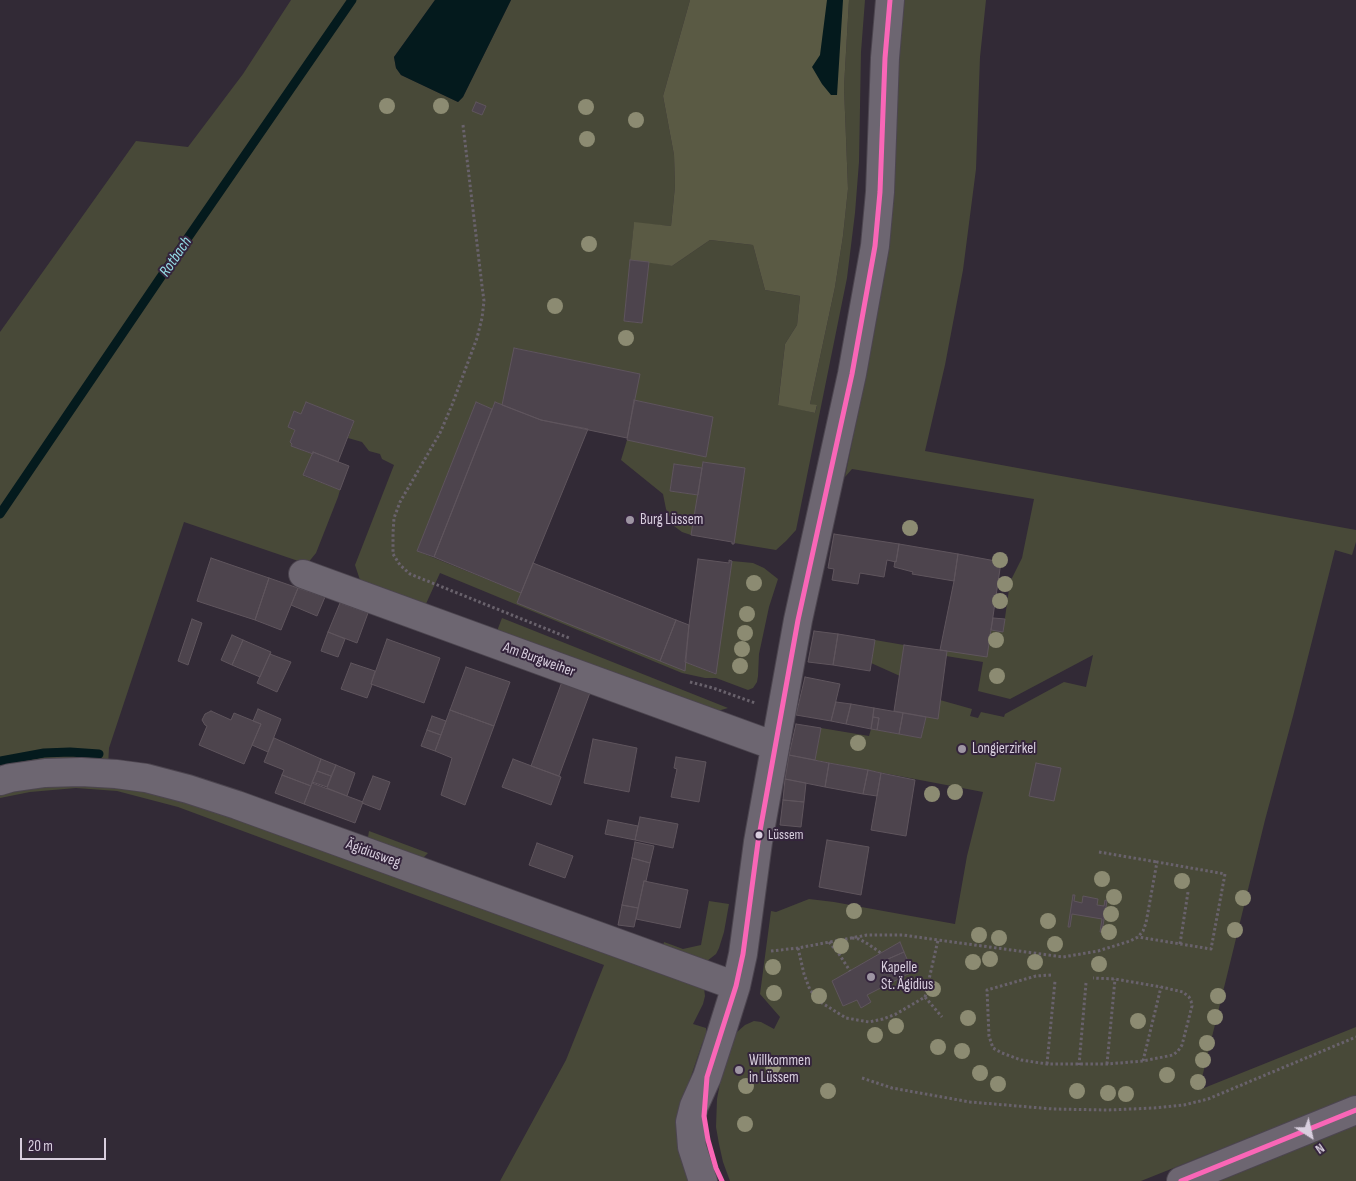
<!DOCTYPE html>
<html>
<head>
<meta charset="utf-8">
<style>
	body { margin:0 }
	#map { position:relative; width:1356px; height:1181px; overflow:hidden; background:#322a36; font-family:"Sofia Sans Condensed",sans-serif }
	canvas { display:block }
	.north { position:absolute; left:1286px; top:1111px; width:50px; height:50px; -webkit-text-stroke:4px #34243c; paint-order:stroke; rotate:145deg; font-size:14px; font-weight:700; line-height:20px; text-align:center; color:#d8cede }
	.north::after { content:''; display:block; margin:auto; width:18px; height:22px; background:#d8cede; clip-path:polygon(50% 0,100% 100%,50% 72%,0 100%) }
	.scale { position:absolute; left:20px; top:1138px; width:86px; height:22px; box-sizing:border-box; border:2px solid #d8cede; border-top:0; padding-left:6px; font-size:15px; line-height:18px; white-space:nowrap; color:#d8cede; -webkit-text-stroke:4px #34243c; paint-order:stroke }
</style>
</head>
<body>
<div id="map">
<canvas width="1356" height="1181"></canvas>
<div class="north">N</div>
<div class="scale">20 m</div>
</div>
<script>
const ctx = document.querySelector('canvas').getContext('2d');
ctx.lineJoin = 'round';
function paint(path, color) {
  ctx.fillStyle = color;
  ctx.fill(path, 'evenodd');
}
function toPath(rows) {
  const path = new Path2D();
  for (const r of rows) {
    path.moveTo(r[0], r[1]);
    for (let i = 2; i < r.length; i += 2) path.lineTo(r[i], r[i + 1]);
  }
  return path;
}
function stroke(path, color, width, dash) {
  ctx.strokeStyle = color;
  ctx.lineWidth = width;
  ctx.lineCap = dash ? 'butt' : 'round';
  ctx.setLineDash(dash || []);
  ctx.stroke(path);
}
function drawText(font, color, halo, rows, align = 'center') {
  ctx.font = font + ' "Sofia Sans Condensed",sans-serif';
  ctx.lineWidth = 4;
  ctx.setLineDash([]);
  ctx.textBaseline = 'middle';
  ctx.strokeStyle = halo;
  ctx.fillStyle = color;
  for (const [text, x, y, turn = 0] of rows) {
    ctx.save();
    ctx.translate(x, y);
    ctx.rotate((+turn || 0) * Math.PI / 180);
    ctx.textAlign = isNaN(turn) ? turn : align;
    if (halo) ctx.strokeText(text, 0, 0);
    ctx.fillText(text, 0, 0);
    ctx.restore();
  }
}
paint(toPath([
	[291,0,435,0,394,57,396,68,401,75,458,102,463,97,511,0,690,0,663,96,674,155,675,186,671,226,634,223,624,321,641,323,649,262,672,266,710,240,753,245,765,290,800,296,797,325,785,344,778,404,815,413,817,406,810,404,835,287,843,236,848,189,844,87,849,0,865,0,861,52,859,162,855,213,847,278,796,530,786,541,776,550,734,543,745,469,703,462,702,468,674,464,670,491,698,495,691,535,682,532,674,526,666,509,663,494,621,460,627,440,706,457,713,417,634,400,639,374,515,348,502,405,495,402,492,409,476,402,417,551,521,593,517,603,684,670,685,662,715,674,732,561,753,563,764,568,778,579,769,607,759,654,758,676,757,682,753,688,748,690,716,678,705,678,682,673,440,573,425,606,361,583,355,565,394,465,382,459,380,454,369,451,362,442,348,438,354,421,306,402,301,414,294,411,288,427,295,430,290,442,292,444,291,446,312,454,304,476,340,490,338,497,316,553,307,564,184,522,109,748,108,766,0,773,0,332,136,141,188,147,243,74],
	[899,0,986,0,980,57,976,169,963,270,945,365,925,451,1356,530,1356,542,1352,555,1335,550,1293,716,1265,820,1199,1090,1356,1027,1356,1095,1141,1181,730,1181,723,1162,719,1144,716,1127,717,1099,720,1083,732,1042,737,1032,745,1025,754,1021,761,1022,774,1029,780,1017,760,994,771,911,776,912,809,899,834,902,955,924,967,856,983,792,815,760,821,728,869,736,871,729,921,738,926,717,940,700,972,709,970,716,978,718,981,712,1004,717,1005,714,1064,682,1086,687,1093,655,1010,699,978,691,983,662,946,656,947,651,991,630,1003,632,1010,582,1022,558,1034,499,852,469,845,477,867,367,883,272],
	[502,618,728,708,721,710,710,710,497,631],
	[875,640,904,645,900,676,871,663],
	[58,780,175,791,704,988,705,996,703,1004,693,1024,706,1028,706,1036,702,1044,683,1100,693,1181,500,1181,566,1060,604,965,178,807,117,791,76,788,30,792,0,798,0,788],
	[369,831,428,853,421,860,367,843],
	[709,901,729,904,724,932,719,948,716,954,707,961,701,961,663,946,664,942,683,949,701,945],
	[1356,1125,1356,1181,1219,1181]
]), '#484938');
paint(toPath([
	[690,0,849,0,844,87,848,189,843,236,835,287,810,404,817,405,815,413,778,405,785,344,797,325,800,296,765,290,753,245,710,240,672,266,630,260,634,222,671,226,675,186,674,155,663,96]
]), '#5a5a44');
paint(toPath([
	[435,0,511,0,463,97,458,102,401,75,396,68,394,57],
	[827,0,843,0,837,95,831,95,822,84,812,67,820,55]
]), '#041a1d');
stroke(toPath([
	[0,514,167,268,352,0],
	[0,761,44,753,70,752,99,754]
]), '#041a1d', 9);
const building = toPath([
	[476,102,486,106,482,115,472,111,476,102],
	[630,260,649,262,642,323,624,321,630,260],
	[514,348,640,374,627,438,541,420,502,405,514,348],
	[634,400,713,417,706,457,627,440,634,400],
	[306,402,354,421,338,462,313,452,313,454,291,446,292,444,290,442,295,430,288,427,294,411,301,414,306,402],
	[476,402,492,409,434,557,417,551,476,402],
	[495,402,541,420,588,429,521,593,434,557,495,402],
	[313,452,349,466,340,490,303,475,313,452],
	[703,462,745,468,734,544,732,544,732,542,691,535,703,462],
	[674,464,702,468,698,495,670,491,674,464],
	[834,534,899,544,896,562,887,560,884,577,860,573,858,584,832,580,834,569,828,568,834,534],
	[899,544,958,554,954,581,912,574,913,572,894,567,895,561,896,562,899,544],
	[958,554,1001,562,987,657,940,650,954,581,958,554],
	[211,558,269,578,255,620,197,601,211,558],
	[698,559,729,563,729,560,732,561,716,674,685,662,689,625,698,559],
	[533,563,676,620,660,661,517,603,533,563],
	[269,578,298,588,281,630,255,620,269,578],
	[298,588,325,597,317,616,291,605,298,588],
	[340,603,368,613,357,643,328,632,340,603],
	[993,618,1005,619,1003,632,991,630,993,618],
	[192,619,202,623,188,665,178,661,192,619],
	[676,620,689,625,685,671,660,661,676,620],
	[814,631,838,634,833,665,808,662,814,631],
	[328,632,345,639,338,657,321,651,328,632],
	[838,634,875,640,870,671,833,665,838,634],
	[232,635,243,640,232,665,221,660,232,635],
	[387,639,440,658,424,703,371,684,387,639],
	[243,640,271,652,260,677,232,665,243,640],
	[904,645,947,651,938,719,894,711,904,645],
	[270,654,291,662,277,692,257,683,270,654],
	[351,663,375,671,371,684,372,685,367,698,341,689,351,663],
	[466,667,510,682,494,726,450,710,466,667],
	[805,677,840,684,831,721,796,715,805,677],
	[563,679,591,690,559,776,531,766,563,679],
	[836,702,851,704,846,724,831,721,836,702],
	[851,704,874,708,871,729,846,724,851,704],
	[874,708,903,713,899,734,877,730,879,718,873,717,874,708],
	[258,709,281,719,268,752,252,745,261,724,253,721,258,709],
	[450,710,494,726,465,805,441,795,452,758,435,751,450,710],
	[211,711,231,720,234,713,261,724,244,764,199,745,207,726,205,725,202,720,205,714,211,711],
	[903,713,926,717,921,738,899,734,903,713],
	[432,716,446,721,441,735,427,730,432,716],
	[873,717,879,718,877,730,871,729,873,717],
	[796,724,821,728,815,760,789,755,796,724],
	[427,730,441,735,435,751,421,746,427,730],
	[274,738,321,759,311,786,282,775,284,770,264,762,274,738],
	[593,739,637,748,629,792,584,783,593,739],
	[789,755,829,763,825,787,785,779,789,755],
	[676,757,706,762,699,802,671,797,677,769,674,768,676,757],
	[321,759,336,765,331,776,317,771,321,759],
	[513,759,561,777,551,805,502,787,513,759],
	[829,763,868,770,863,794,825,787,829,763],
	[1036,763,1061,768,1054,801,1029,796,1036,763],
	[336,765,355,773,347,796,327,788,336,765],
	[868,770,881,773,877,796,863,794,868,770],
	[317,771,331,776,327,787,312,782,317,771],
	[881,773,915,780,906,836,871,830,881,773],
	[282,775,311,786,304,804,275,793,282,775],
	[373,776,390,782,380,810,362,803,373,776],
	[785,779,806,783,804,802,783,800,785,779],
	[312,783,363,802,355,823,304,804,312,783],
	[783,800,804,802,801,827,780,825,783,800],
	[640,817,678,824,673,848,635,840,640,817],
	[608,820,638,826,635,840,605,834,608,820],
	[827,840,869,847,861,895,819,887,827,840],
	[635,842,654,846,650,863,632,858,635,842],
	[537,843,573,856,565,878,529,865,537,843],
	[632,858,650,863,646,881,644,881,638,908,622,905,632,858],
	[644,881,688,890,680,928,636,919,644,881],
	[1073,895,1075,895,1074,901,1082,903,1083,896,1098,899,1097,905,1104,906,1105,900,1107,901,1102,932,1100,932,1102,919,1072,914,1070,927,1068,927,1073,895],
	[622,905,638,908,634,927,618,925,622,905],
	[900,942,904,952,888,959,895,973,910,966,912,972,867,995,871,1002,861,1008,857,1000,843,1006,832,981,900,942],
	[904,952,910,966,895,973,888,959,904,952]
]);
paint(building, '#4d444d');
stroke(building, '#5f555d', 1);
const minor = toPath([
	[303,574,775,746],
	[0,781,10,778,45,773,81,772,116,774,146,778,188,789,237,805,736,986],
	[703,1181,692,1147,690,1122,694,1106,707,1077,721,1034,736,986,743,954,758,842,798,620,852,374,875,246,880,192,885,58,890,0],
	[1181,1181,1356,1110]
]);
stroke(minor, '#4c454f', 30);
stroke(toPath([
	[463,125,482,286,484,301,482,318,477,338,452,405,440,433,400,502,394,518,393,533,393,554,400,565,410,574,569,638],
	[690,682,713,688,755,703],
	[1099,852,1157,862],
	[852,938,859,939,868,944,881,953],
	[829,942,839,954,850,971],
	[1180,944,1188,892],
	[798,948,804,974,810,990,822,1003,846,1018,869,1022,883,1019,896,1014,925,997,942,1017],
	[771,951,798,948,867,935,903,935,938,940],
	[1051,975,1036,976,987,990,989,1036,993,1048,1002,1053,1021,1060,1047,1064,1107,1064,1143,1061,1173,1055,1178,1051,1182,1045,1192,1006,1191,1001,1189,997,1183,992,1161,987,1115,979,1093,978],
	[925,997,938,940,1063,957,1098,951,1130,941,1138,937,1143,931,1146,923,1157,862,1225,874,1211,949,1138,937],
	[1143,1061,1161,987],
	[1047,1064,1055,981],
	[1107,1064,1115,979],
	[1079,1065,1086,983],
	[862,1078,892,1088,970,1102,1053,1109,1108,1110,1154,1108,1184,1105,1208,1099,1356,1037]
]), '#69626c', 3, [2.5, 2.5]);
stroke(minor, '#6d6671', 28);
stroke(toPath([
	[722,1181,716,1168,708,1140,704,1116,707,1077,736,986,743,954,758,842,798,620,852,374,875,246,880,192,885,58,890,0],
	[1181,1181,1356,1110]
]), '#fa66b7', 5);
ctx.fillStyle = '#8c8b72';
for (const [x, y] of [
	[387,106],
	[441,106],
	[586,107],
	[636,120],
	[587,139],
	[589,244],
	[555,306],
	[626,338],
	[910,528],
	[1000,560],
	[754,583],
	[1005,584],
	[1000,601],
	[747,614],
	[745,633],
	[996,640],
	[742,649],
	[740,666],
	[997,676],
	[858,743],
	[955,792],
	[932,794],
	[1102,879],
	[1182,881],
	[1114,897],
	[1243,898],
	[854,911],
	[1111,914],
	[1048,921],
	[1235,930],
	[1109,932],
	[979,935],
	[999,938],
	[1055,944],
	[841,946],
	[990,959],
	[973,962],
	[1035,962],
	[1099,964],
	[773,967],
	[933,989],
	[774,993],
	[819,996],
	[1218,996],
	[1215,1017],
	[968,1018],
	[1138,1021],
	[896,1026],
	[875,1035],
	[1207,1043],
	[938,1047],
	[962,1051],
	[1203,1060],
	[773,1066],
	[980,1073],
	[1167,1075],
	[1198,1082],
	[998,1084],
	[746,1086],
	[828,1091],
	[1077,1091],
	[1108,1093],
	[1126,1094],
	[745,1124]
]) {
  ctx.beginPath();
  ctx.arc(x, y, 8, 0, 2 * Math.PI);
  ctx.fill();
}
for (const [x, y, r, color] of [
	[630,520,5,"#9e95a3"],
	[962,749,5,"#9e95a3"],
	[759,835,4.5,"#d8cede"],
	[871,977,5,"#9e95a3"],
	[739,1070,5,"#9e95a3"]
]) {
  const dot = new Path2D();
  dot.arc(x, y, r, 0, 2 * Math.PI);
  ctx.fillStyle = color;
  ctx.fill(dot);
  stroke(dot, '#34243c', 2);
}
drawText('14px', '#d8cede', '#34243c', [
	["Lüssem",768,835]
], 'left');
drawText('15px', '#d8cede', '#34243c', [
	["Burg Lüssem",640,520],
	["Longierzirkel",972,749],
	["Kapelle",881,968],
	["St. Ägidius",881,985],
	["Willkommen",749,1061],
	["in Lüssem",749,1078]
], 'left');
drawText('15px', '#d8cede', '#34243c', [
	["Am Burgweiher",539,660,20],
	["Ägidiusweg",373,854,20]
]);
drawText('italic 16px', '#94dce5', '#34243c', [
	["Rotbach",176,257,-56]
]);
</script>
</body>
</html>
